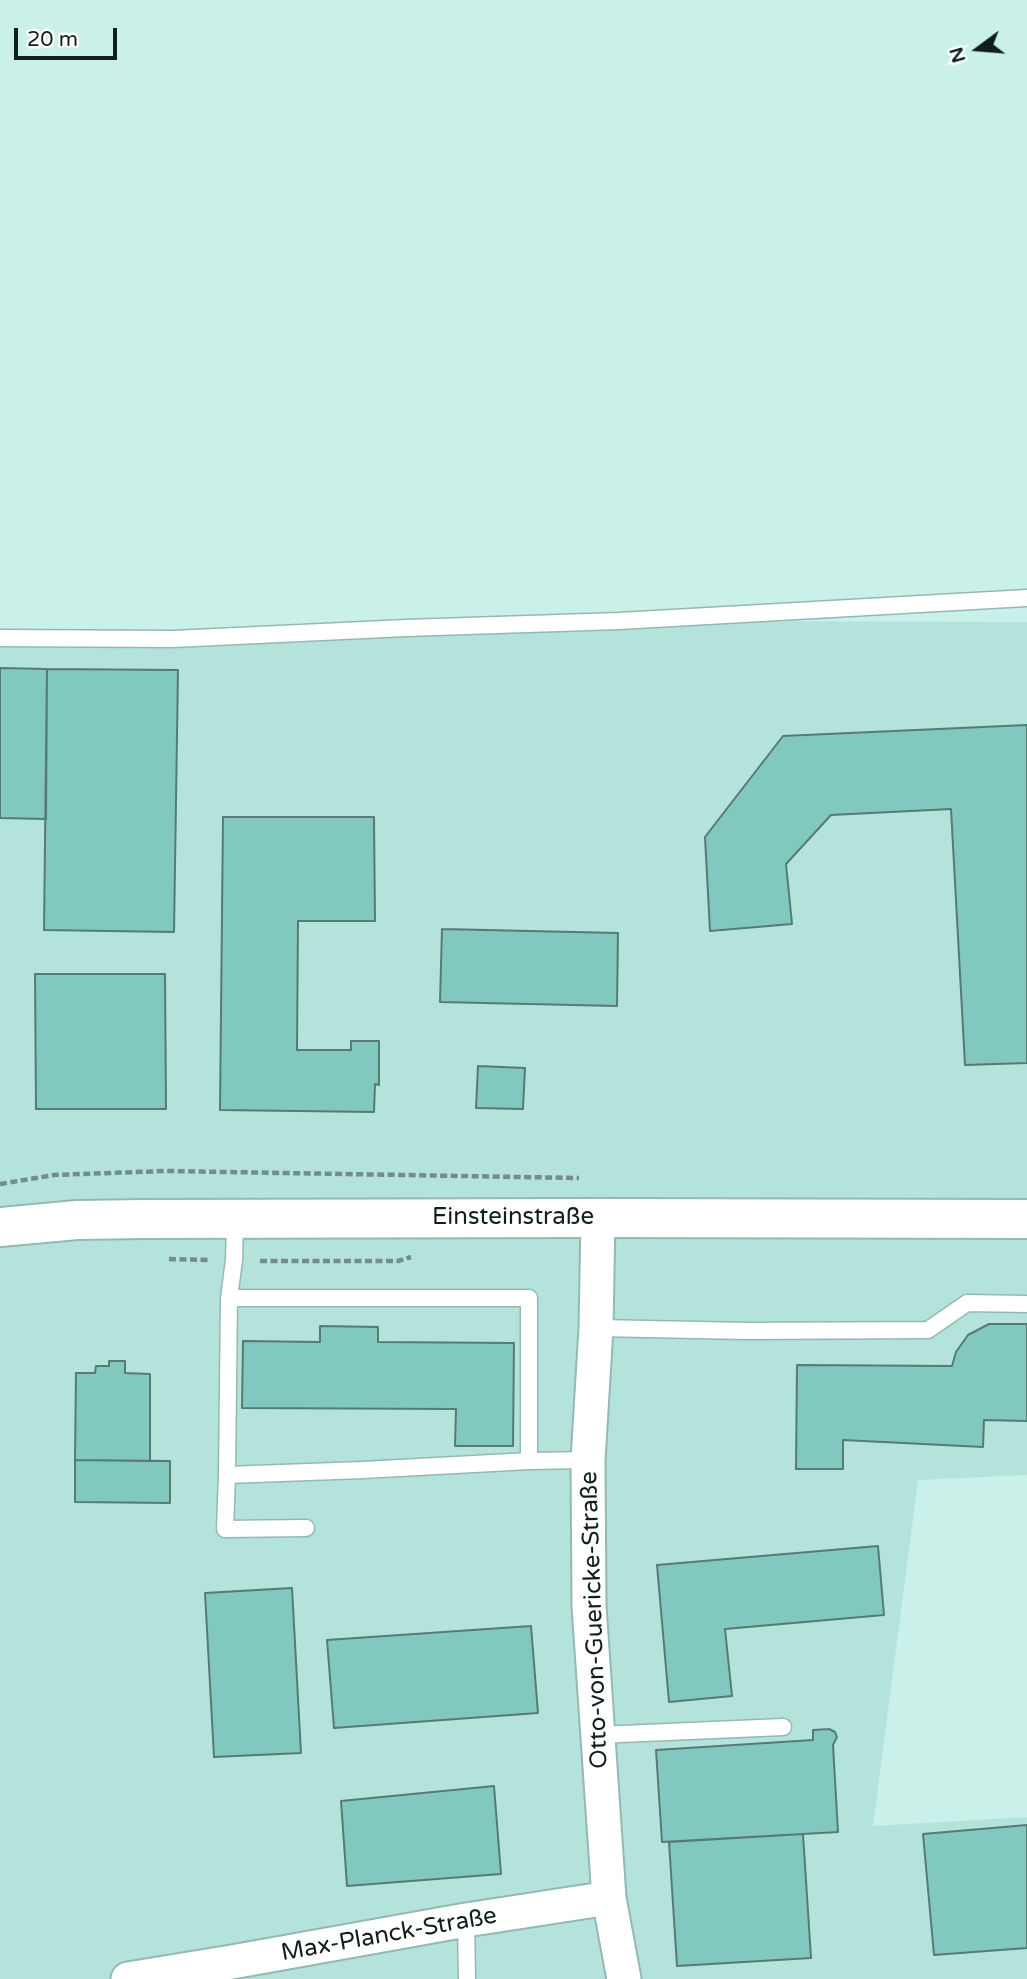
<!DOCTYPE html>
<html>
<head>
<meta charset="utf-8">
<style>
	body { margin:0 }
	#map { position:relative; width:1027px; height:1979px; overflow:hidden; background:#caf0ea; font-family:"Varela Round",sans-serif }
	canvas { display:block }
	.north { position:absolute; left:943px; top:14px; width:70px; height:70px; -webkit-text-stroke:5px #fff; paint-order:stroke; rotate:254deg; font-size:19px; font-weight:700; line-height:28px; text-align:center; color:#101e1c }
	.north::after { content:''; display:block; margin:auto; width:24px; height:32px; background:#101e1c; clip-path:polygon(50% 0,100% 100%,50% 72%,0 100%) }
	.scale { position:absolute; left:14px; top:28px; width:103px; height:32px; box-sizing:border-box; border:4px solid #101e1c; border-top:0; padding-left:9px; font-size:21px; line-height:24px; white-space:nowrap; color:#101e1c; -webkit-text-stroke:5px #fff; paint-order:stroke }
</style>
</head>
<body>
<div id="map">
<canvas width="1027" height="1979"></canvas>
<div class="north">N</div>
<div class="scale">20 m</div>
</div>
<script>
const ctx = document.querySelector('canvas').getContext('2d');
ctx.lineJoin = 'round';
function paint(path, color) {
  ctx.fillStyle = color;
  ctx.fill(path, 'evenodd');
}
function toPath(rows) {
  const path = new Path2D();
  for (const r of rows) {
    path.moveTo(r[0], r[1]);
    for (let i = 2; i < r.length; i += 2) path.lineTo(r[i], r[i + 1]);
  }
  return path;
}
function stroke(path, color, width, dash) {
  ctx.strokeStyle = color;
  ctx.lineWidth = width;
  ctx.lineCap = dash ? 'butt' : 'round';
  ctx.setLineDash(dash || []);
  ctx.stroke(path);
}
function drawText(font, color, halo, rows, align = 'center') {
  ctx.font = font + ' "Varela Round",sans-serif';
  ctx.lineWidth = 5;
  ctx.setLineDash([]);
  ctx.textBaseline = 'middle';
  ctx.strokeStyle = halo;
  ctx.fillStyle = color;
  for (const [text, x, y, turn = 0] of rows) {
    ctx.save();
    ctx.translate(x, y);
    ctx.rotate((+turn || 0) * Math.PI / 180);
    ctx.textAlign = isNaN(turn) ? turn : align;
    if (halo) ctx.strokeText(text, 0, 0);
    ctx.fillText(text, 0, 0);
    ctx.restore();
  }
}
paint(toPath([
	[619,621,1027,622,1027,1475,918,1480,873,1826,1027,1817,1027,1979,0,1979,0,638]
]), '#b4e3db');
const building = toPath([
	[0,668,47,669,46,819,0,818,0,668],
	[47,669,178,670,174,932,44,930,47,669],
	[1027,725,1027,1063,965,1065,951,809,831,815,786,864,792,924,710,931,705,837,783,736,1027,725],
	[223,817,374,817,375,921,298,921,297,1050,351,1050,351,1041,379,1041,379,1085,375,1084,374,1112,220,1110,223,817],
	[442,929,618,933,617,1006,440,1002,442,929],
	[35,974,165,974,166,1109,36,1109,35,974],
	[478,1066,525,1068,523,1109,476,1108,478,1066],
	[989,1324,1027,1324,1027,1421,984,1420,983,1447,843,1440,843,1469,796,1469,797,1365,952,1366,956,1352,968,1335,989,1324],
	[320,1326,378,1327,378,1342,514,1343,513,1446,455,1446,456,1409,242,1408,243,1341,320,1342,320,1326],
	[109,1361,125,1361,125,1373,150,1374,150,1461,75,1460,76,1373,95,1373,96,1366,109,1366,109,1361],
	[75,1460,170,1461,170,1503,75,1502,75,1460],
	[878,1546,884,1615,725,1629,732,1696,669,1702,657,1565,878,1546],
	[292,1588,301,1753,214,1757,205,1593,292,1588],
	[531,1626,538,1713,334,1728,327,1640,531,1626],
	[829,1729,835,1732,837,1737,833,1745,838,1832,662,1842,656,1750,813,1740,813,1730,829,1729],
	[494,1786,501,1874,347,1886,341,1801,494,1786],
	[1027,1825,1027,1948,934,1955,923,1834,1027,1825],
	[803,1834,811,1958,677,1966,669,1842,803,1834]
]);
paint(building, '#81c9be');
stroke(building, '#577a75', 2);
const lane = toPath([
	[0,638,173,639,406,628,619,621,1027,598],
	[229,1298,529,1298,529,1461],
	[596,1328,747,1331,928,1330,967,1303,1027,1304],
	[227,1475,229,1298,234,1260,235,1219],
	[306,1528,225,1529,227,1475,363,1470,529,1461,588,1460],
	[598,1735,783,1727],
	[466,1920,467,1979]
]);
const street = toPath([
	[598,1218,596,1328,588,1460,589,1606,609,1898,624,1979],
	[128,1979,232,1962,466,1920,609,1898]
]);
const secondary = toPath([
	[0,1227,77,1220,145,1219,598,1218,1027,1219]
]);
stroke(lane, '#94b9b3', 19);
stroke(street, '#94b9b3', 37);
stroke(secondary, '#94b9b3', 42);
stroke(toPath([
	[0,1184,54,1175,167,1171,579,1178],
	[169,1259,209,1260],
	[260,1261,398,1261,411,1257]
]), '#738d89', 4.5, [7, 3.5]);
stroke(lane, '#fff', 16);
stroke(street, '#fff', 33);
stroke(secondary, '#fff', 38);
drawText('24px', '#101e1c', '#fff', [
	["Einsteinstraße",513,1218],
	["Otto-von-Guericke-Straße",595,1620,-92],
	["Max-Planck-Straße",389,1935,-10]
]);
</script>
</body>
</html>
